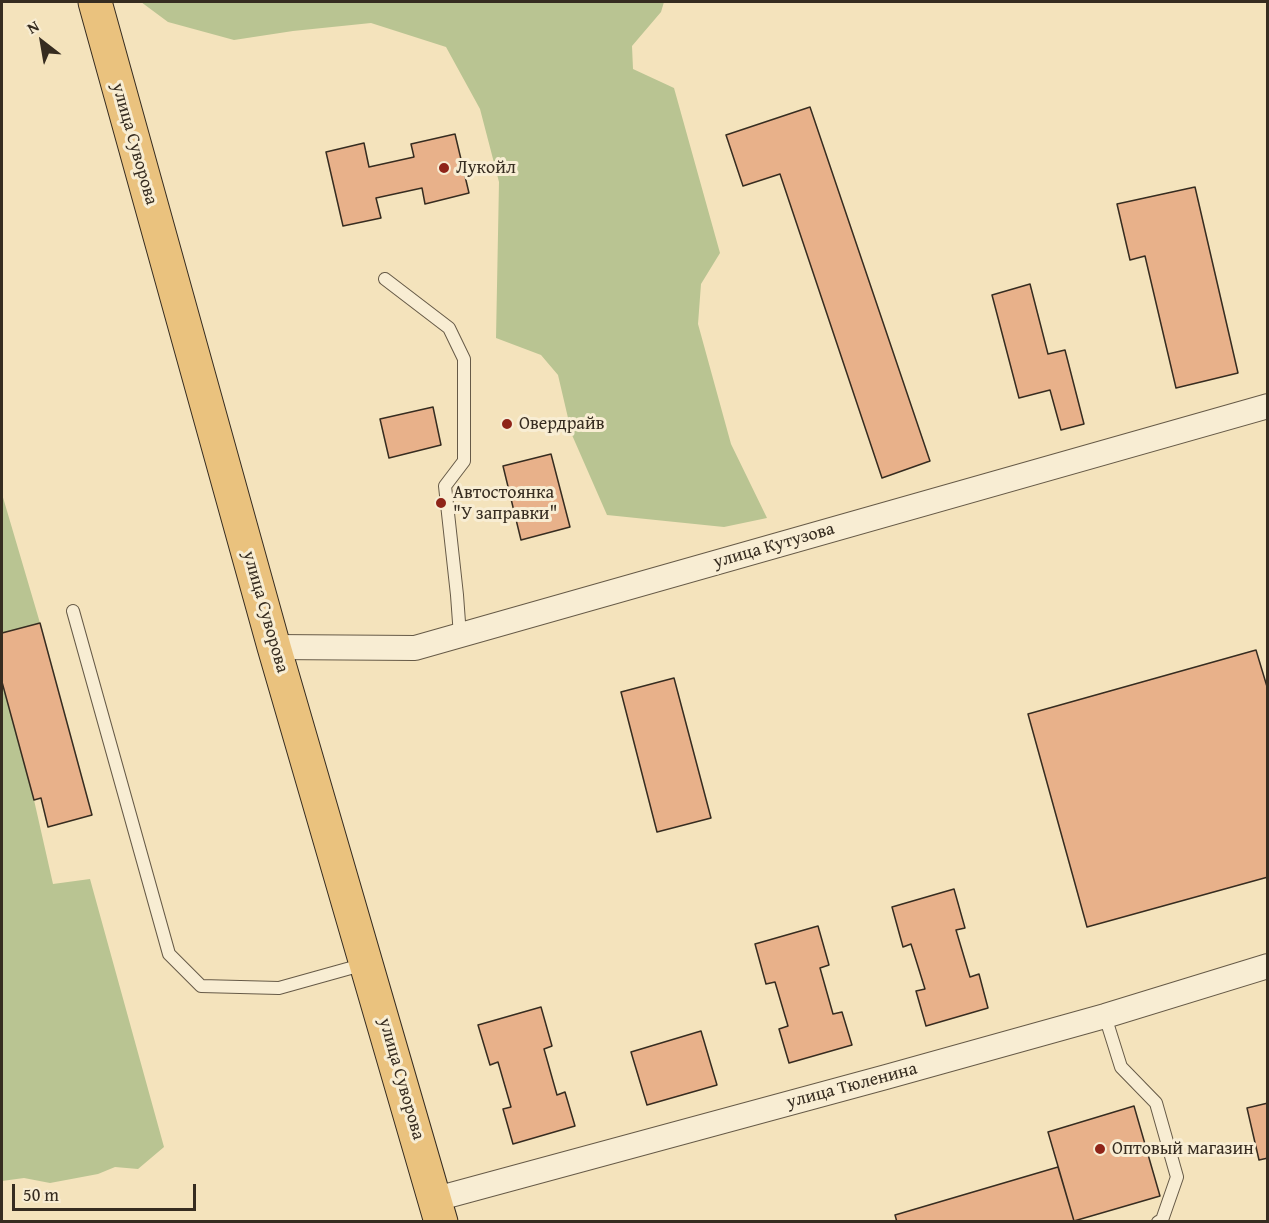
<!DOCTYPE html>
<html>
<head>
<meta charset="utf-8">
<style>
	body { margin:0 }
	#map { position:relative; width:1269px; height:1223px; overflow:hidden; background:#f4e3bc; font-family:"Gentium Book Plus",serif }
	canvas { display:block }
	.frame { position:absolute; inset:0; border:3px solid #362c20; pointer-events:none }
	.north { position:absolute; left:12px; top:12px; width:60px; height:60px; -webkit-text-stroke:4px #f8edd3; paint-order:stroke; rotate:329deg; font-size:16px; font-weight:700; line-height:24px; text-align:center; color:#362c20 }
	.north::after { content:''; display:block; margin:auto; width:21px; height:27px; background:#362c20; clip-path:polygon(50% 0,100% 100%,50% 72%,0 100%) }
	.scale { position:absolute; left:12px; top:1184px; width:184px; height:27px; box-sizing:border-box; border:3px solid #362c20; border-top:0; padding-left:8px; font-size:18px; line-height:21px; white-space:nowrap; color:#362c20; -webkit-text-stroke:4px #f8edd3; paint-order:stroke }
</style>
</head>
<body>
<div id="map">
<canvas width="1269" height="1223"></canvas>
<div class="frame"></div>
<div class="north">N</div>
<div class="scale">50 m</div>
</div>
<script>
const ctx = document.querySelector('canvas').getContext('2d');
ctx.lineJoin = 'round';
function paint(path, color) {
  ctx.fillStyle = color;
  ctx.fill(path, 'evenodd');
}
function toPath(rows) {
  const path = new Path2D();
  for (const r of rows) {
    path.moveTo(r[0], r[1]);
    for (let i = 2; i < r.length; i += 2) path.lineTo(r[i], r[i + 1]);
  }
  return path;
}
function stroke(path, color, width, dash) {
  ctx.strokeStyle = color;
  ctx.lineWidth = width;
  ctx.lineCap = dash ? 'butt' : 'round';
  ctx.setLineDash(dash || []);
  ctx.stroke(path);
}
function drawText(font, color, halo, rows, align = 'center') {
  ctx.font = font + ' "Gentium Book Plus",serif';
  ctx.lineWidth = 6;
  ctx.setLineDash([]);
  ctx.textBaseline = 'middle';
  ctx.strokeStyle = halo;
  ctx.fillStyle = color;
  for (const [text, x, y, turn = 0] of rows) {
    ctx.save();
    ctx.translate(x, y);
    ctx.rotate((+turn || 0) * Math.PI / 180);
    ctx.textAlign = isNaN(turn) ? turn : align;
    if (halo) ctx.strokeText(text, 0, 0);
    ctx.fillText(text, 0, 0);
    ctx.restore();
  }
}
paint(toPath([
	[141,2,664,2,661,12,632,46,633,69,674,88,720,253,701,284,698,324,731,444,767,518,724,527,607,515,572,435,558,375,541,355,496,338,499,182,480,109,446,47,371,23,293,31,234,40,168,22],
	[2,494,40,623,2,633],
	[2,682,34,800,53,884,90,879,164,1147,138,1169,115,1167,98,1174,50,1183,24,1178,2,1181]
]), '#b9c492');
const building = toPath([
	[810,107,930,461,882,478,780,174,743,186,726,135,810,107],
	[455,134,469,193,425,204,422,188,376,198,381,218,343,226,326,152,364,143,369,167,414,157,411,144,455,134],
	[1195,187,1238,373,1176,388,1145,256,1130,260,1117,204,1195,187],
	[1030,284,1048,354,1065,350,1084,424,1061,430,1050,390,1019,398,992,295,1030,284],
	[433,407,441,445,389,458,380,419,433,407],
	[551,454,570,527,521,540,503,466,551,454],
	[40,623,92,815,48,827,41,798,34,800,2,682,2,633,40,623],
	[1256,650,1268,690,1268,877,1087,927,1028,714,1256,650],
	[674,678,711,818,657,832,621,692,674,678],
	[954,889,965,928,956,930,970,977,979,974,988,1008,926,1026,916,991,925,989,911,944,903,947,892,907,954,889],
	[818,926,829,965,820,968,833,1014,842,1012,852,1045,789,1063,779,1029,788,1026,775,982,766,984,755,944,818,926],
	[541,1007,552,1046,544,1049,557,1095,565,1092,575,1126,513,1144,503,1109,511,1107,498,1062,490,1065,478,1025,541,1007],
	[701,1031,717,1085,647,1105,631,1052,701,1031],
	[1268,1103,1268,1158,1259,1160,1247,1108,1268,1103],
	[1134,1106,1160,1196,1074,1221,1048,1132,1134,1106],
	[1058,1167,1074,1221,897,1222,895,1215,1058,1167]
]);
paint(building, '#e8b18a');
stroke(building, '#362c20', 1.5);
const service = toPath([
	[385,279,449,328,464,359,464,461,445,486,457,595,460,636],
	[73,611,169,954,201,986,279,988,365,964],
	[1105,1016,1121,1067,1156,1103,1177,1177,1162,1220,1158,1222]
]);
const minor = toPath([
	[274,647,415,648,1268,406],
	[436,1199,886,1077,1105,1016,1268,966]
]);
const primary = toPath([
	[95,2,274,647,441,1222]
]);
stroke(service, '#665a47', 14);
stroke(minor, '#665a47', 26);
stroke(primary, '#362c20', 35);
stroke(service, '#f8edd3', 12);
stroke(minor, '#f8edd3', 24);
stroke(primary, '#eac27e', 33);
for (const [x, y, r, color] of [
	[444,168,6,"#8f2418"],
	[507,424,6,"#8f2418"],
	[441,503,6,"#8f2418"],
	[1100,1149,6,"#8f2418"]
]) {
  const dot = new Path2D();
  dot.arc(x, y, r, 0, 2 * Math.PI);
  ctx.fillStyle = color;
  ctx.fill(dot);
  stroke(dot, '#f8edd3', 2);
}
drawText('18px', '#362c20', '#f8edd3', [
	["улица Суворова",134,144,74],
	["улица Кутузова",774,546,-16],
	["улица Суворова",265,612,74],
	["улица Суворова",401,1079,74],
	["улица Тюленина",852,1086,-15]
]);
drawText('18px', '#362c20', '#f8edd3', [
	["Лукойл",456,168],
	["Овердрайв",519,424],
	["Автостоянка",453,493],
	["\"У заправки\"",453,514],
	["Оптовый магазин",1112,1149]
], 'left');
</script>
</body>
</html>
